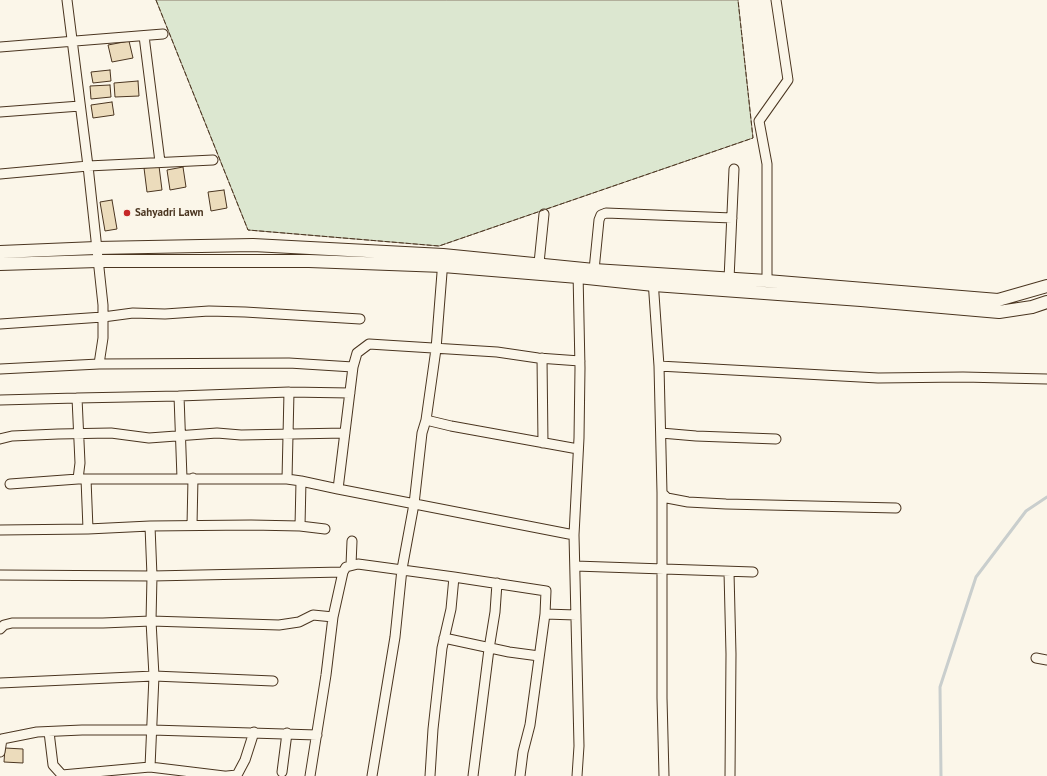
<!DOCTYPE html>
<html>
<head>
<meta charset="utf-8">
<style>
	body { margin:0 }
	canvas { display:block; background:#fbf6e9 }
</style>
</head>
<body>
<canvas width="1047" height="776"></canvas>
<script>
const ctx = document.querySelector('canvas').getContext('2d');
ctx.lineJoin = 'round';
function paint(path, color) {
  ctx.fillStyle = color;
  ctx.fill(path, 'evenodd');
}
function toPath(rows) {
  const path = new Path2D();
  for (const r of rows) {
    path.moveTo(r[0], r[1]);
    for (let i = 2; i < r.length; i += 2) path.lineTo(r[i], r[i + 1]);
  }
  return path;
}
function stroke(path, color, width, dash) {
  ctx.strokeStyle = color;
  ctx.lineWidth = width;
  ctx.lineCap = dash ? 'butt' : 'round';
  ctx.setLineDash(dash || []);
  ctx.stroke(path);
}
function drawText(font, color, halo, rows, align = 'center') {
  ctx.font = font + ' "PT Sans",sans-serif';
  ctx.lineWidth = 3;
  ctx.setLineDash([]);
  ctx.textBaseline = 'middle';
  ctx.strokeStyle = halo;
  ctx.fillStyle = color;
  for (const [text, x, y, turn = 0] of rows) {
    ctx.save();
    ctx.translate(x, y);
    ctx.rotate((+turn || 0) * Math.PI / 180);
    ctx.textAlign = isNaN(turn) ? turn : align;
    if (halo) ctx.strokeText(text, 0, 0);
    ctx.fillText(text, 0, 0);
    ctx.restore();
  }
}
const green = toPath([
	[156,0,738,0,753,138,439,246,248,230,156,0]
]);
paint(green, '#dce7d0');
stroke(green, '#887966', 1);
stroke(toPath([
	[941,776,940,687,976,577,1026,511,1047,497]
]), '#c9cecd', 3);
const building = toPath([
	[129,41,133,58,112,62,108,45,129,41],
	[110,70,111,81,93,83,91,72,110,70],
	[138,81,139,96,115,97,114,83,138,81],
	[110,85,111,97,91,99,90,86,110,85],
	[112,102,114,115,93,118,91,105,112,102],
	[159,166,162,190,147,192,144,168,159,166],
	[183,167,186,187,170,190,167,170,183,167],
	[224,190,227,208,211,211,208,192,224,190],
	[112,200,117,229,105,231,100,202,112,200],
	[5,748,23,749,23,763,4,762,5,748]
]);
paint(building, '#ecdcbc');
stroke(building, '#4a3520', 1);
const street = toPath([
	[67,0,88,166,103,305,103,338,99,364,289,363,353,367],
	[144,36,160,162],
	[0,47,163,34],
	[0,112,80,106],
	[0,174,88,166,213,160],
	[539,263,544,214],
	[594,270,599,220,601,215,606,213,732,218],
	[729,279,734,169],
	[653,280,659,366,662,493,667,498,688,502,726,504,896,508],
	[767,281,767,164,759,121,788,80,776,0],
	[0,324,103,317,133,313,165,314,209,311,245,312,360,319],
	[542,358,543,443],
	[659,366,878,378,963,377,1047,379],
	[0,369,99,364],
	[179,396,182,478],
	[0,400,77,398],
	[426,420,436,349,443,260],
	[661,433,696,436,776,439],
	[0,439,12,436,58,434,111,433,149,438,217,433,241,435,345,433],
	[78,479,80,463,77,398,179,396,289,392,350,393],
	[287,479,289,392],
	[10,484,78,479,287,479,301,481,338,489],
	[662,493,662,698,664,776],
	[192,525,193,478],
	[150,526,251,525,300,526,325,529],
	[300,526,301,481],
	[88,529,150,526,152,576,151,621,154,676,150,767],
	[0,530,88,529,86,479],
	[574,535,338,489,353,367,357,353,369,344,497,352,538,358,580,361],
	[351,565,352,541],
	[575,566,753,572],
	[729,572,731,654,730,776],
	[0,575,152,576,343,572],
	[545,614,576,615],
	[0,629,4,625,12,623,103,623,151,621,279,625,299,622,313,615,333,617],
	[444,638,509,652,539,656],
	[1036,658,1047,660],
	[0,683,154,676,273,681],
	[49,732,53,765,62,775,150,767,224,776],
	[0,752,2,739,37,732,82,730,152,730,317,735],
	[282,772,287,733],
	[227,776,237,775,245,760,254,732],
	[310,776,326,675,333,617,343,572,346,567,358,564,454,577,546,591,545,614,530,725,523,752,520,776],
	[372,776,395,637,402,569,414,504,422,433,426,420,451,426,578,449],
	[430,776,433,729,442,648,451,609,454,577],
	[473,776,489,649,495,612,497,583],
	[577,776,579,746,574,535,579,438,580,368,578,272]
]);
const secondary = toPath([
	[0,252,96,248,253,245,443,255,594,270,767,281,998,300,1047,286],
	[0,264,98,261,309,261,443,266,578,277,654,285,861,300,999,312,1032,307,1047,302]
]);
stroke(street, '#4a3520', 11);
stroke(secondary, '#4a3520', 14);
stroke(street, '#fbf6e9', 9);
stroke(secondary, '#fbf6e9', 12);
stroke(toPath([
	[156,0,248,230,439,246,753,138,738,0]
]), '#4a3520', 1, [5, 2]);
for (const [x, y, r, color] of [
	[127,213,4,"#c62828"]
]) {
  const dot = new Path2D();
  dot.arc(x, y, r, 0, 2 * Math.PI);
  ctx.fillStyle = color;
  ctx.fill(dot);
  stroke(dot, '#fbf6e9', 1.5);
}
drawText('bold 11px', '#4a3520', '#fbf6e9', [
	["Sahyadri Lawn",135,213]
], 'left');
</script>
</body>
</html>
